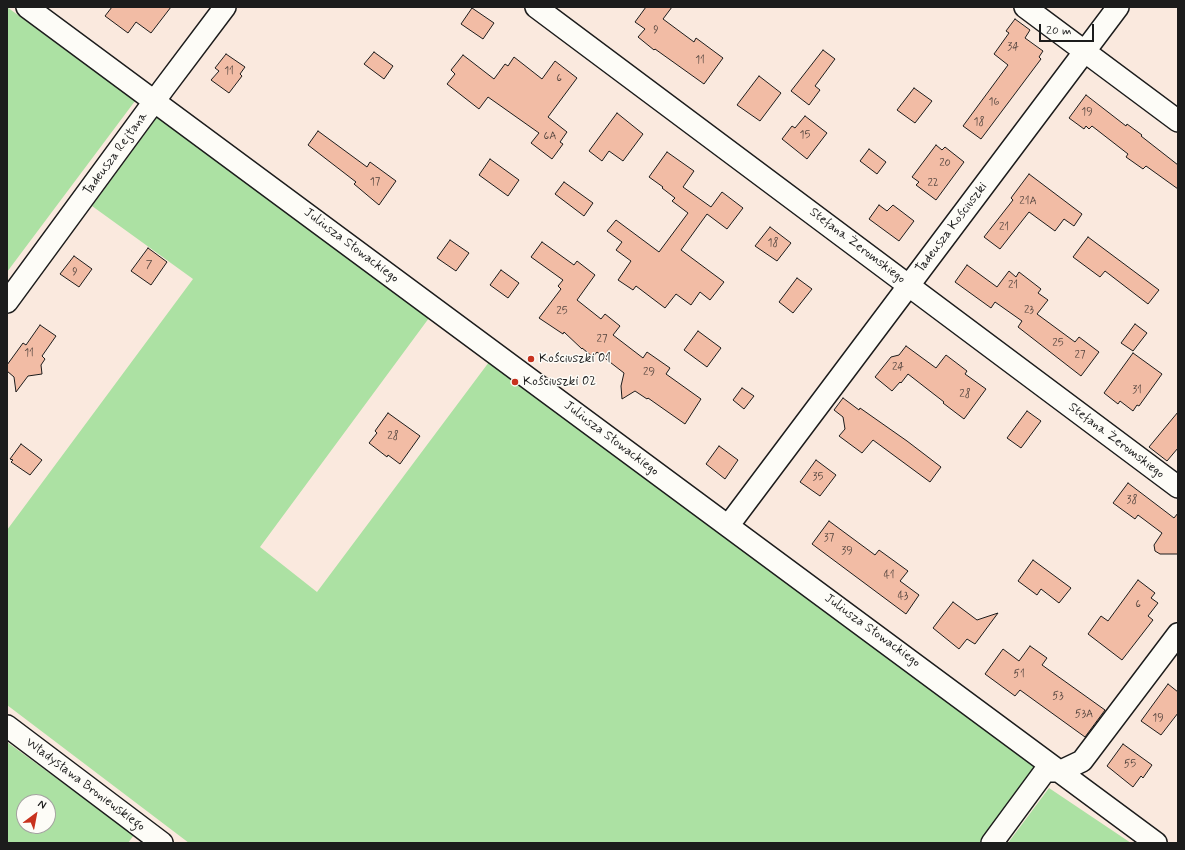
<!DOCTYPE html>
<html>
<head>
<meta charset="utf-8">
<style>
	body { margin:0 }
	#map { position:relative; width:1185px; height:850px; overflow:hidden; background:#fae9de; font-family:Mynerve,sans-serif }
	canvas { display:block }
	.frame { position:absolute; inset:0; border:8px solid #1c1c1c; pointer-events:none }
	.north { position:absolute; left:16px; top:794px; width:40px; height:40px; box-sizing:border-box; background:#fdfcf7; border:1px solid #a3a29f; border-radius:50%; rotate:32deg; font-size:11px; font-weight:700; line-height:16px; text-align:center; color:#1c1c1c }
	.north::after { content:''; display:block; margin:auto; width:14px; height:18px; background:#c8321e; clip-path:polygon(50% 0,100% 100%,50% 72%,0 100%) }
	.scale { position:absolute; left:1039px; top:24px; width:55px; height:18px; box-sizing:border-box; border:2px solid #1c1c1c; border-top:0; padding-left:5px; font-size:12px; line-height:14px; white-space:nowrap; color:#1c1c1c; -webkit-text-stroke:3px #fdfcf7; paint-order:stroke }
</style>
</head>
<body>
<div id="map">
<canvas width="1185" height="850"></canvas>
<div class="frame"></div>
<div class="north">N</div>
<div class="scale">20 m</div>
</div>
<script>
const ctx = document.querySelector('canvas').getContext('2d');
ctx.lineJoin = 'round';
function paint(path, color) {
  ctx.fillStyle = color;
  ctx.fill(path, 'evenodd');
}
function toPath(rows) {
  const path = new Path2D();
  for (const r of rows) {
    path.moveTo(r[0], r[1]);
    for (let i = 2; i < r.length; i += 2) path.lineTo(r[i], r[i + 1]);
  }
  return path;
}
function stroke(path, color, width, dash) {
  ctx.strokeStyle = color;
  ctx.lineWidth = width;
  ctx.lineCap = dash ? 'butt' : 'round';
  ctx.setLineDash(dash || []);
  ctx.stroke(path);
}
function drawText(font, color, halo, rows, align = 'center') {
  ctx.font = font + ' Mynerve,sans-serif';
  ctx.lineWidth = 3;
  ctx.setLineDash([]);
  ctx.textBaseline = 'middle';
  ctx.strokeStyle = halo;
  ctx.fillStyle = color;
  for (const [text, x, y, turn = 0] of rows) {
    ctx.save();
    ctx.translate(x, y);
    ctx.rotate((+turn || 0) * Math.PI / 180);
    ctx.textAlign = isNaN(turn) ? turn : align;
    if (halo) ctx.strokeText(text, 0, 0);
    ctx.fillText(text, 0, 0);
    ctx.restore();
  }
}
paint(toPath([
	[7,7,135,101,7,272],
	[158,116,429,318,260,547,317,592,489,362,1036,766,980,843,189,843,7,705,7,530,193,279,92,206],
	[7,742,134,835,128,843,7,843],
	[24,802,48,802,48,826,24,826],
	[1049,788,1131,843,1008,843]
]), '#ace1a3');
const building = toPath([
	[112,7,171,7,151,33,136,22,128,33,105,16,112,7],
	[646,7,672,7,663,19,694,42,696,38,723,58,704,84,655,49,654,50,638,37,645,29,635,22,646,7],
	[472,8,494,23,483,39,461,24,472,8],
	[1015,19,1030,30,1025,38,1043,51,1039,57,1041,59,981,139,963,126,1008,65,994,54,1009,33,1006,31,1015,19],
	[823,50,835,59,815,86,820,90,809,105,791,91,823,50],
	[374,52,393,66,384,79,364,64,374,52],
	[226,54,245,67,240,74,242,76,229,93,211,80,219,71,215,68,226,54],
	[463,55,494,79,505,64,508,66,514,57,542,79,555,61,577,78,548,117,567,132,560,142,563,144,552,159,531,143,539,133,488,97,479,109,447,84,455,74,451,70,463,55],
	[759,76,781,93,760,121,737,105,759,76],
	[914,88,932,101,915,123,897,110,914,88],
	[1086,95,1126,126,1127,124,1142,135,1141,136,1178,165,1178,189,1146,166,1143,169,1126,157,1128,154,1092,126,1089,129,1086,126,1084,129,1069,118,1086,95],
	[617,113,643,134,623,161,609,151,602,161,589,151,617,113],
	[805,116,827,133,807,159,782,139,792,126,795,128,805,116],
	[318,131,367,167,370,162,396,181,379,205,354,184,356,182,308,145,318,131],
	[936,145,942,150,945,147,964,162,936,200,916,185,919,182,912,177,936,145],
	[869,149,886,162,877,174,860,161,869,149],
	[667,152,694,171,683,187,711,207,722,192,743,208,727,229,707,214,681,250,724,282,710,300,700,292,691,305,676,294,665,308,636,286,633,290,618,280,631,261,616,250,622,242,607,231,616,220,659,252,688,213,672,201,675,198,662,188,663,187,649,177,667,152],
	[490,159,519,180,508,196,479,175,490,159],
	[1029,174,1082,214,1074,226,1064,219,1055,231,1029,212,1000,249,984,237,1013,200,1011,198,1029,174],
	[564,182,593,203,584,216,555,194,564,182],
	[879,205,887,211,893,205,914,221,899,241,869,219,879,205],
	[770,227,791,243,777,261,755,246,770,227],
	[1088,237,1159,290,1148,304,1105,271,1100,277,1073,257,1088,237],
	[450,240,469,253,456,271,437,258,450,240],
	[542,242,574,265,577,261,595,275,577,300,601,319,605,314,620,326,613,335,643,358,647,352,670,368,666,374,701,399,685,424,648,398,647,399,635,391,622,399,621,386,624,373,597,352,593,357,582,348,582,349,564,332,563,334,539,318,561,289,558,286,563,280,531,257,542,242],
	[148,248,167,262,151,285,131,271,148,248],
	[74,256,92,269,79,287,60,274,74,256],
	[967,265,997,287,1009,271,1016,277,1019,272,1041,289,1038,293,1048,300,1037,314,1075,342,1079,337,1099,352,1081,376,1018,327,1022,321,995,302,991,308,955,282,967,265],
	[501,270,519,283,508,298,490,285,501,270],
	[797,278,812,289,793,313,779,302,797,278],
	[1135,324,1147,333,1133,351,1121,343,1135,324],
	[40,325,56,336,42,356,45,359,41,365,42,374,28,376,16,392,14,377,7,371,7,365,23,343,26,345,40,325],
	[698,331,721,348,707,367,684,350,698,331],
	[906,346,936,368,946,355,967,371,965,374,986,389,964,419,943,403,944,402,908,374,901,383,900,382,892,391,875,377,891,357,899,355,906,346],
	[1133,353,1162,374,1139,406,1137,405,1133,411,1120,401,1118,404,1104,393,1133,353],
	[742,388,754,396,744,409,733,400,742,388],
	[843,398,859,410,860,408,907,441,941,467,930,482,873,440,862,453,839,436,845,429,843,417,834,410,843,398],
	[1027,411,1041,421,1021,448,1007,438,1027,411],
	[1178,412,1178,448,1167,461,1149,447,1178,412],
	[388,413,420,436,400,464,388,455,387,457,369,443,377,433,375,431,388,413],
	[21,444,42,460,30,475,11,462,13,460,10,459,21,444],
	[719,446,738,460,725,479,706,464,719,446],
	[816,460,836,475,820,496,800,482,816,460],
	[1128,483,1174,518,1178,513,1178,554,1160,554,1155,551,1154,545,1162,533,1138,515,1135,519,1113,503,1128,483],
	[829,521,875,555,879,550,908,571,900,581,919,595,906,614,812,544,829,521],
	[1033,560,1071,588,1059,603,1041,589,1037,595,1018,581,1033,560],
	[1138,580,1155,593,1151,598,1158,603,1148,616,1153,620,1122,660,1088,634,1101,616,1108,621,1138,580],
	[953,602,977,620,998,613,975,644,967,639,959,649,933,628,953,602],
	[1030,646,1047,658,1042,665,1105,710,1085,737,1020,690,1015,696,985,674,1003,649,1019,661,1030,646],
	[1168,684,1178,692,1178,713,1161,735,1141,721,1168,684],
	[1123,744,1152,765,1143,778,1141,776,1133,787,1107,766,1123,744]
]);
paint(building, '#f2bca5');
stroke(building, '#1c1c1c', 1);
const minor = toPath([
	[27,7,1156,843],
	[536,7,1178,487],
	[1025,7,1178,121],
	[7,302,164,88,225,7],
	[728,526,1118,7],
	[7,726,162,843],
	[992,843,1045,771,1061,771,1082,761,1178,634]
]);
stroke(minor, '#1c1c1c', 24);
stroke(minor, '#fdfcf7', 21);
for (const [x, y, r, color] of [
	[531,359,4,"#c8321e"],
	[515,382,4,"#c8321e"]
]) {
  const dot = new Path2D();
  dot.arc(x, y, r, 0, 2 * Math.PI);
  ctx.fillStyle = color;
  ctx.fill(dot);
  stroke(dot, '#fdfcf7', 1.5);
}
drawText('11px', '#52443e', null, [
	["9",656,31],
	["34",1013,48],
	["11",700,61],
	["11",229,72],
	["6",559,79],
	["16",994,103],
	["19",1087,113],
	["18",979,123],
	["15",805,136],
	["6A",550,137],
	["20",945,164],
	["17",375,183],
	["22",933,184],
	["21A",1028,202],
	["21",1004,228],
	["18",773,244],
	["7",149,266],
	["9",75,273],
	["21",1013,286],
	["23",1029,311],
	["25",562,312],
	["27",602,340],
	["25",1058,344],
	["11",29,354],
	["27",1080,356],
	["24",898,368],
	["29",649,373],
	["31",1137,391],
	["28",965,395],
	["28",393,437],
	["35",818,478],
	["38",1132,501],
	["37",829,539],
	["39",847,552],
	["41",889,576],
	["43",903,597],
	["6",1138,605],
	["51",1019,675],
	["53",1058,697],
	["53A",1084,715],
	["19",1158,719],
	["55",1130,765]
]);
drawText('13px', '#1c1c1c', '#fdfcf7', [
	["Tadeusza Rejtana",116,154,-54],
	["Tadeusza Kościuszki",952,228,-53],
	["Juliusza Słowackiego",351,246,37],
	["Stefana Żeromskiego",857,246,37],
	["Juliusza Słowackiego",611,439,37],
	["Stefana Żeromskiego",1116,441,37],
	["Juliusza Słowackiego",872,631,36],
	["Władysława Broniewskiego",85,785,37]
]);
drawText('13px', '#1c1c1c', '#fdfcf7', [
	["Kościuszki 01",539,359],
	["Kościuszki 02",523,382]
], 'left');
</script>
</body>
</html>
